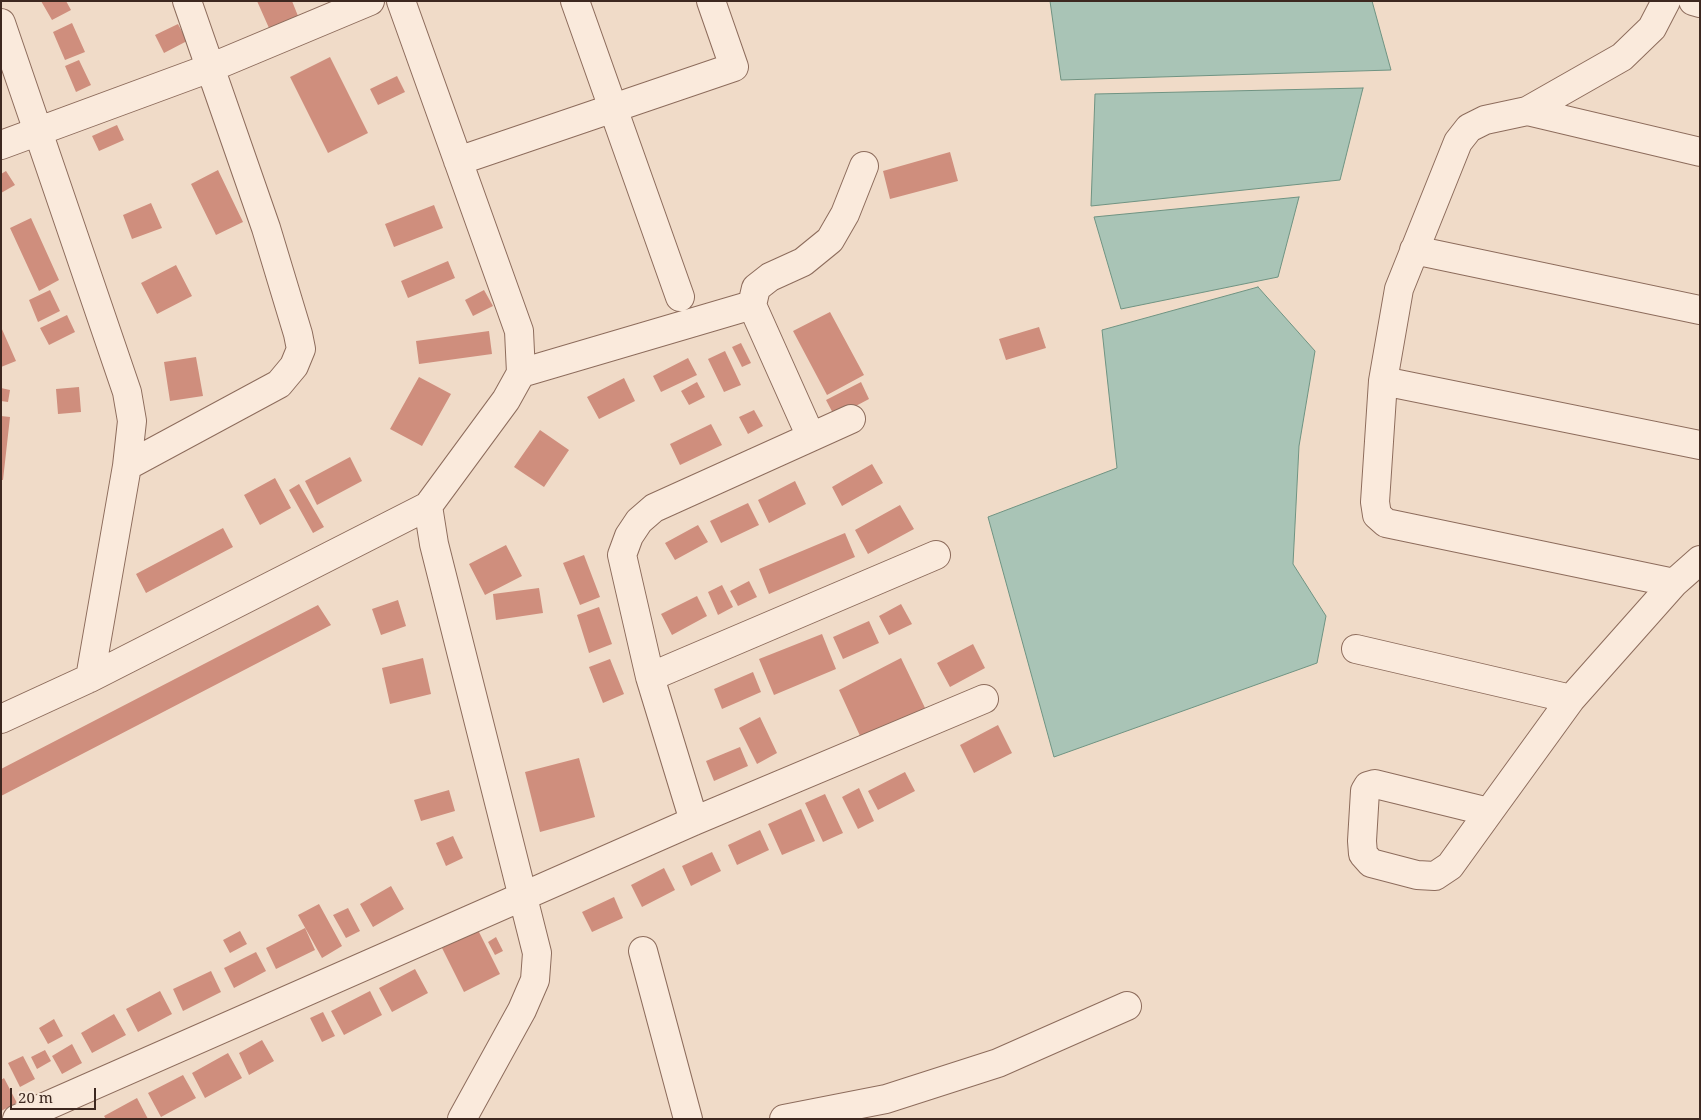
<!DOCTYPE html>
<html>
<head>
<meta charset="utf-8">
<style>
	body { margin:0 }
	#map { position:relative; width:1701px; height:1120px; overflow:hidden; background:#f0dbc8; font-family:"Noto Serif",serif }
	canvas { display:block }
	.frame { position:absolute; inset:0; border:2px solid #3d2820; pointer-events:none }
	.scale { position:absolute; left:10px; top:1088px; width:86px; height:22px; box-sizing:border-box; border:2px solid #3d2820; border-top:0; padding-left:6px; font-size:15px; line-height:18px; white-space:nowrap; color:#3d2820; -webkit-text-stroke:4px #f7e7d8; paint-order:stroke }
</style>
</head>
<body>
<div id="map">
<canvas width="1701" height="1120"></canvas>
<div class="frame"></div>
<div class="scale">20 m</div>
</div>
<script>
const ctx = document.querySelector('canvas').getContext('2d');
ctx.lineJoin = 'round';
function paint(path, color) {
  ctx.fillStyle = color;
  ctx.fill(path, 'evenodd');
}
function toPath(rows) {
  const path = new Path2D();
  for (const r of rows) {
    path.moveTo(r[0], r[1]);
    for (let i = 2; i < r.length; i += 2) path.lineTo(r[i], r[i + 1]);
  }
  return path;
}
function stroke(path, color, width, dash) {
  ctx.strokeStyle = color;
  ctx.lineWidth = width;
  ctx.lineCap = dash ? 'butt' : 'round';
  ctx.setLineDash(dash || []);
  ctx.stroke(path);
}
const water = toPath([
	[1050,1,1372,1,1391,70,1061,80,1050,1],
	[1363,88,1340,180,1091,206,1095,94,1363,88],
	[1299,197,1278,277,1121,309,1094,217,1299,197],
	[1258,287,1315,351,1299,446,1293,564,1326,616,1317,663,1054,757,988,517,1117,468,1102,330,1258,287]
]);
paint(water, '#a9c4b6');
stroke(water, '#6f9382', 1);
paint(toPath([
	[41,1,66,1,71,10,52,20],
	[257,1,292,1,298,16,269,28],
	[72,23,85,52,65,60,53,32],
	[178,24,187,41,164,53,155,35],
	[330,57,368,133,328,153,290,77],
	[79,60,91,85,76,92,65,66],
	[397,76,405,92,378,105,370,89],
	[117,125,124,140,99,151,92,136],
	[950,152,958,181,890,199,883,171],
	[218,170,243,222,216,235,191,184],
	[6,171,15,185,1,193,1,174],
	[151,203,162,228,132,239,123,215],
	[434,205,443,228,394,247,385,224],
	[31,218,59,280,39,291,10,228],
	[448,261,455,278,408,298,401,281],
	[176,265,192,296,157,314,141,283],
	[50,290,60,311,38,322,29,300],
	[484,290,493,306,473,316,465,300],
	[830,312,864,375,827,395,793,331],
	[67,315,75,332,49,345,40,328],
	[1,327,16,361,1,367],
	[1039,327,1046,348,1006,360,999,339],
	[489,331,492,354,419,364,416,341],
	[741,343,751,363,742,367,732,347],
	[725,351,741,385,724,392,708,359],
	[196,357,203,396,170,401,164,362],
	[688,358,697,375,661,392,653,376],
	[419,377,451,394,422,446,390,429],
	[624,378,635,401,599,419,587,397],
	[697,382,705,397,689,405,681,391],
	[861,382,869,399,835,417,826,400],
	[79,387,81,412,58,414,56,389],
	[1,388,10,390,8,402,1,401],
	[754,410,763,426,748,434,739,417],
	[1,416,10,417,3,480,1,480],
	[711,424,722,445,680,465,670,444],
	[540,430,569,450,544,487,514,467],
	[350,457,362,481,317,505,305,481],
	[872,464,883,483,842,506,832,487],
	[275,478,291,508,260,525,244,495],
	[795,481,806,504,769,523,758,500],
	[299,484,324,527,313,533,289,490],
	[748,503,759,525,721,543,710,521],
	[900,505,914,529,868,554,855,530],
	[698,525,708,542,675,560,665,543],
	[223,528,233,547,146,593,136,574],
	[845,533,855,557,769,594,759,569],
	[506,545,522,576,485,595,469,564],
	[584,555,600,597,580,605,563,563],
	[749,581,757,597,738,606,730,591],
	[722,585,733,607,718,615,708,592],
	[539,588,543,613,496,620,493,594],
	[697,596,707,616,672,635,661,614],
	[398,600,406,626,381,635,372,609],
	[901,604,912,624,889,635,879,616],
	[318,605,331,625,1,796,1,769],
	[599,607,612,644,589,653,577,615],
	[869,621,879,643,843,659,833,637],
	[822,634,836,669,774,695,759,659],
	[973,644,985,668,950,687,937,663],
	[423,658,431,694,390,704,382,668],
	[901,658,926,710,861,738,839,690],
	[610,659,624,694,603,703,589,667],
	[753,672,761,692,722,709,714,689],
	[760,717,777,753,757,764,739,728],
	[998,725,1012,753,974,773,960,745],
	[740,747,748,766,714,781,706,761],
	[579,758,595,817,540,832,525,772],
	[905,772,915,791,878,810,868,791],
	[859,788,874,821,858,829,842,797],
	[449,790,455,811,421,821,414,800],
	[825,794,843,833,823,842,805,803],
	[801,809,815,841,782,855,768,824],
	[760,830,769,850,737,865,728,845],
	[453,836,463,858,446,866,436,843],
	[712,852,721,871,691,886,682,866],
	[664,868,675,890,642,907,631,885],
	[391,886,404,909,373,927,360,904],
	[614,897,623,918,592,932,582,912],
	[319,904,342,946,322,958,298,915],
	[348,908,360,931,346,938,333,915],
	[305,928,315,950,276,969,266,948],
	[478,930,500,974,464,992,442,948],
	[240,931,247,944,230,953,223,940],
	[496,937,503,951,495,955,488,942],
	[256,952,266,971,234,988,224,968],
	[415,969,428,993,392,1012,379,988],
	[211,971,221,992,183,1011,173,989],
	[160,991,172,1014,138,1032,126,1009],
	[370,991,382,1015,344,1035,331,1011],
	[323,1012,335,1036,322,1042,310,1018],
	[114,1014,126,1035,92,1053,81,1033],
	[54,1019,63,1036,48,1044,39,1028],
	[262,1040,274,1061,249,1075,239,1053],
	[72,1044,82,1063,62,1074,52,1056],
	[45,1050,51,1061,37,1069,31,1057],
	[228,1053,242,1078,205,1098,192,1073],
	[23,1056,35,1079,20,1087,8,1063],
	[183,1075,196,1098,161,1117,148,1093],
	[4,1078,17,1103,1,1111,1,1080],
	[137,1098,148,1119,106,1119,104,1116]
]), '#cf8e7d');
const minor = toPath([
	[401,1,519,331,521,373,506,400,428,506,434,544,537,953,535,980,522,1010,462,1119],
	[575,1,680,297],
	[1666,1,1652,28,1622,57,1527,111,1700,152],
	[1693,1,1700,3],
	[1,23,127,392,132,421,127,466,90,678],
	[1527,111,1485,120,1469,128,1458,142,1399,289,1383,381,1375,502,1377,515,1386,523,1674,583],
	[1,145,210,68,370,1],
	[458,161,734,67,711,1],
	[1414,250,1700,310],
	[752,305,811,437],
	[521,373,752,305,756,288,770,277,803,262,830,240,845,214,864,166],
	[1383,381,1700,445],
	[127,466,279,384,294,366,301,349,298,334,266,228,187,1],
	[1356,649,1571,699],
	[650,677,936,555],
	[1,719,90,678,428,506],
	[1489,812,1450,866,1435,876,1417,875,1371,863,1363,854,1362,841,1365,791,1368,786,1375,784,1489,812,1571,699,1674,583,1700,560],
	[694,821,650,677,622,555,629,536,639,521,654,508,851,419],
	[643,951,688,1119],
	[17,1119,694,821,984,699],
	[784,1119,886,1099,998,1063,1127,1006]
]);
stroke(minor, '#8d6c5c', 30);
stroke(minor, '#faeadc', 28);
</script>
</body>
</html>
